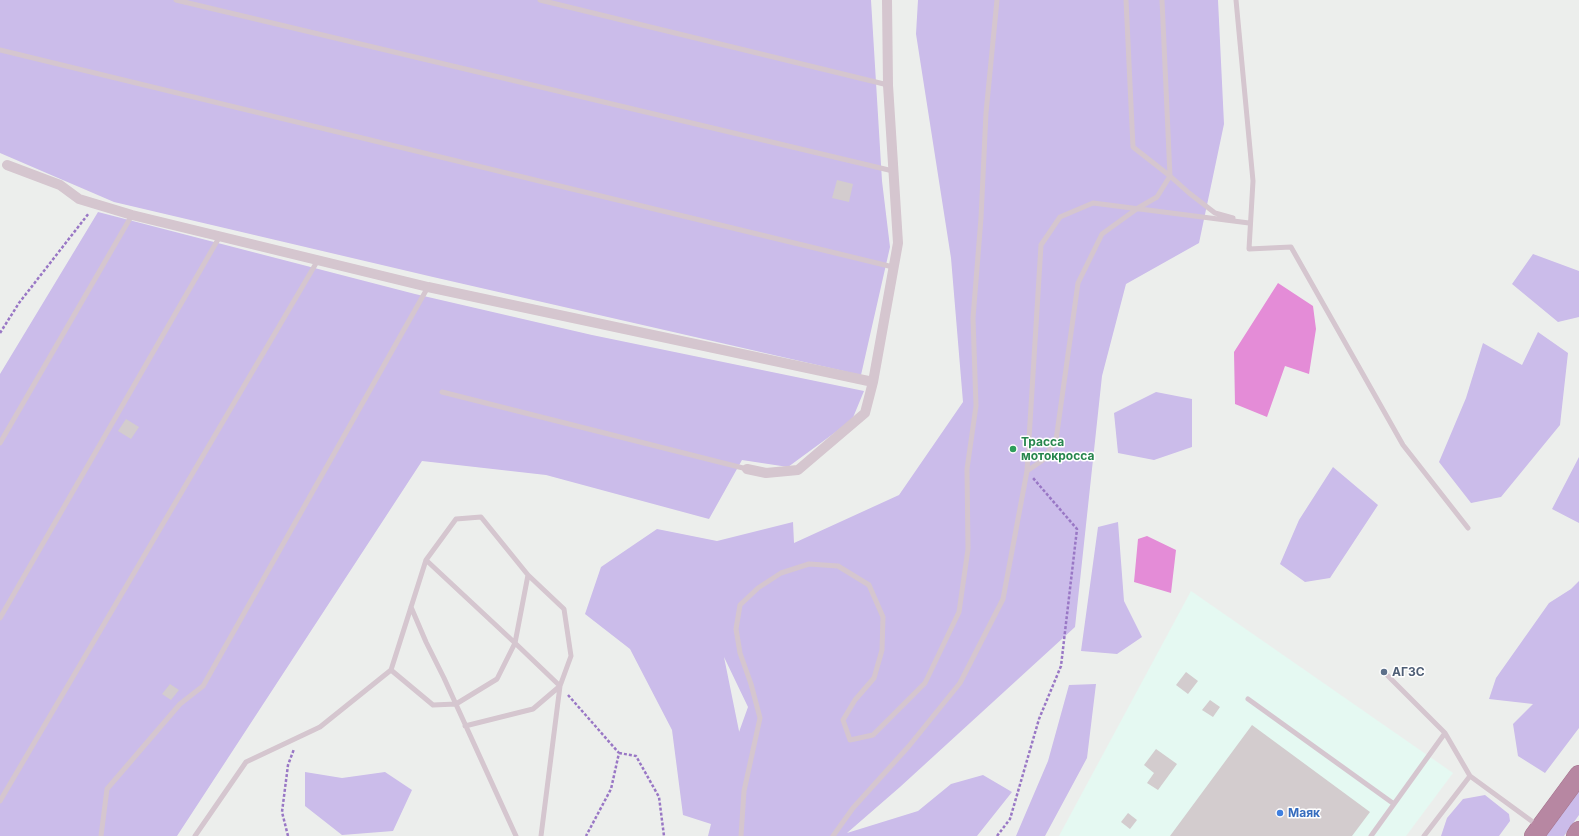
<!DOCTYPE html>
<html>
<head>
<meta charset="utf-8">
<style>
	body { margin:0 }
	canvas { display:block; background:#eceeec }
</style>
</head>
<body>
<canvas width="1579" height="836"></canvas>
<script>
const ctx = document.querySelector('canvas').getContext('2d');
ctx.lineJoin = 'round';
function paint(path, color) {
  ctx.fillStyle = color;
  ctx.fill(path, 'evenodd');
}
function toPath(rows) {
  const path = new Path2D();
  for (const r of rows) {
    path.moveTo(r[0], r[1]);
    for (let i = 2; i < r.length; i += 2) path.lineTo(r[i], r[i + 1]);
  }
  return path;
}
function stroke(path, color, width, dash) {
  ctx.strokeStyle = color;
  ctx.lineWidth = width;
  ctx.lineCap = dash ? 'butt' : 'round';
  ctx.setLineDash(dash || []);
  ctx.stroke(path);
}
function drawText(font, color, halo, rows, align = 'center') {
  ctx.font = font + ' Inter,sans-serif';
  ctx.lineWidth = 3;
  ctx.setLineDash([]);
  ctx.textBaseline = 'middle';
  ctx.strokeStyle = halo;
  ctx.fillStyle = color;
  for (const [text, x, y, turn = 0] of rows) {
    ctx.save();
    ctx.translate(x, y);
    ctx.rotate((+turn || 0) * Math.PI / 180);
    ctx.textAlign = isNaN(turn) ? turn : align;
    if (halo) ctx.strokeText(text, 0, 0);
    ctx.fillText(text, 0, 0);
    ctx.restore();
  }
}
paint(toPath([
	[1191,591,1453,773,1406,836,1059,836]
]), '#e5f9f2');
paint(toPath([
	[0,0,871,0,882,181,890,247,861,375,433,277,114,202,0,153],
	[918,0,1218,0,1224,124,1199,243,1126,284,1102,376,1075,627,900,787,847,833,918,811,951,784,983,775,1012,792,977,836,708,836,711,824,683,815,672,730,630,649,585,614,601,567,657,529,717,541,793,522,794,543,899,495,963,402,951,258,916,34],
	[724,657,748,707,739,732,739,731],
	[98,212,415,294,592,335,864,391,852,420,788,467,742,460,709,519,546,475,422,461,177,836,0,836,0,374],
	[1533,254,1579,271,1579,317,1558,322,1512,284],
	[1538,332,1568,353,1560,425,1501,497,1471,503,1439,462,1466,398,1483,343,1522,365],
	[1156,392,1192,399,1192,447,1154,460,1118,453,1114,413],
	[1579,457,1579,523,1552,509],
	[1333,467,1378,505,1330,578,1305,582,1280,564,1299,520],
	[1118,522,1124,601,1142,637,1117,654,1081,651,1098,527],
	[1579,581,1579,728,1545,773,1518,756,1513,724,1533,704,1489,699,1496,678,1549,603,1571,589],
	[1096,684,1087,758,1045,836,1016,836,1048,761,1069,685],
	[305,772,342,778,385,772,412,790,393,831,342,835,305,806],
	[1579,791,1579,815,1564,836,1546,836],
	[1485,795,1509,814,1510,821,1499,836,1441,836,1447,818,1463,799]
]), '#cbbcea');
paint(toPath([
	[1278,283,1313,306,1316,329,1309,374,1285,366,1267,417,1235,404,1234,352],
	[1147,536,1176,550,1171,593,1134,582,1138,539]
]), '#e48cd7');
paint(toPath([
	[837,180,853,184,849,202,832,198],
	[126,419,139,427,131,439,118,431],
	[1186,672,1198,681,1188,694,1176,685],
	[170,684,179,690,171,700,162,694],
	[1210,700,1220,707,1213,717,1202,710],
	[1252,725,1370,812,1352,836,1170,836],
	[1156,749,1177,764,1158,790,1147,783,1154,773,1144,765],
	[1128,813,1137,820,1130,829,1121,822]
]), '#d3ccce');
const highway = toPath([
	[1534,836,1579,775],
	[1576,836,1579,831]
]);
stroke(highway, '#a3728d', 20);
stroke(toPath([
	[0,333,19,303,89,213],
	[568,695,619,753,611,789,586,836],
	[619,753,636,756,659,797,664,836],
	[288,836,282,812,288,765,294,749],
	[997,836,1010,819,1039,719,1061,666,1077,529,1033,478]
]), '#9977c5', 2.5, [3, 2]);
stroke(toPath([
	[176,0,893,171],
	[540,0,888,85],
	[1162,0,1170,176,1189,193,1215,213,1233,218],
	[1236,0,1253,181,1249,249,1291,247,1403,445,1468,528],
	[0,50,893,267],
	[442,392,747,469],
	[0,443,132,215],
	[1027,471,1043,460,1056,440,1078,283,1102,234,1138,208,1157,197,1170,176,1133,147,1126,0],
	[411,607,426,642,444,678,516,836],
	[0,618,220,236],
	[391,670,433,705,456,704,497,679,515,643,528,575,481,517,456,519,426,560,515,643,560,686,541,836],
	[1384,672,1445,733,1470,776],
	[1248,699,1394,804],
	[465,726,533,709,560,686,571,656,564,609,528,575],
	[0,801,318,260],
	[101,836,107,789,180,704,203,686,428,287],
	[195,836,246,762,320,727,391,670,426,560],
	[741,836,744,791,760,718,751,684,740,653,736,629,740,605,758,588,781,573,809,564,838,566,869,585,883,617,882,650,874,678,855,700,843,720,850,740,873,735,925,683,959,612,968,549,967,469,976,406,973,318,981,218,986,113,997,0],
	[833,836,853,808,909,746,960,683,1003,599,1027,471,1041,245,1060,217,1093,203,1249,223],
	[1371,836,1445,733],
	[1424,836,1470,776,1537,825]
]), '#d5c6cf', 5);
stroke(toPath([
	[7,165,60,185,79,199,132,215,428,287,873,382,898,243,888,85,887,0],
	[747,469,766,473,798,470,865,413,873,382]
]), '#d5c6cf', 10);
stroke(highway, '#b787a2', 19);
for (const [x, y, r, color] of [
	[1013,449,4,"#2e9e5b"],
	[1384,672,4,"#5c6f8a"],
	[1280,813,4,"#3f7fe0"]
]) {
  const dot = new Path2D();
  dot.arc(x, y, r, 0, 2 * Math.PI);
  ctx.fillStyle = color;
  ctx.fill(dot);
  stroke(dot, '#fff', 1.5);
}
drawText('bold 12px', '#27864d', '#fff', [
	["Трасса",1021,442],
	["мотокросса",1021,456]
], 'left');
drawText('bold 12px', '#4e5e75', '#fff', [
	["АГЗС",1392,672]
], 'left');
drawText('bold 12px', '#366cbe', '#fff', [
	["Маяк",1288,813]
], 'left');
</script>
</body>
</html>
